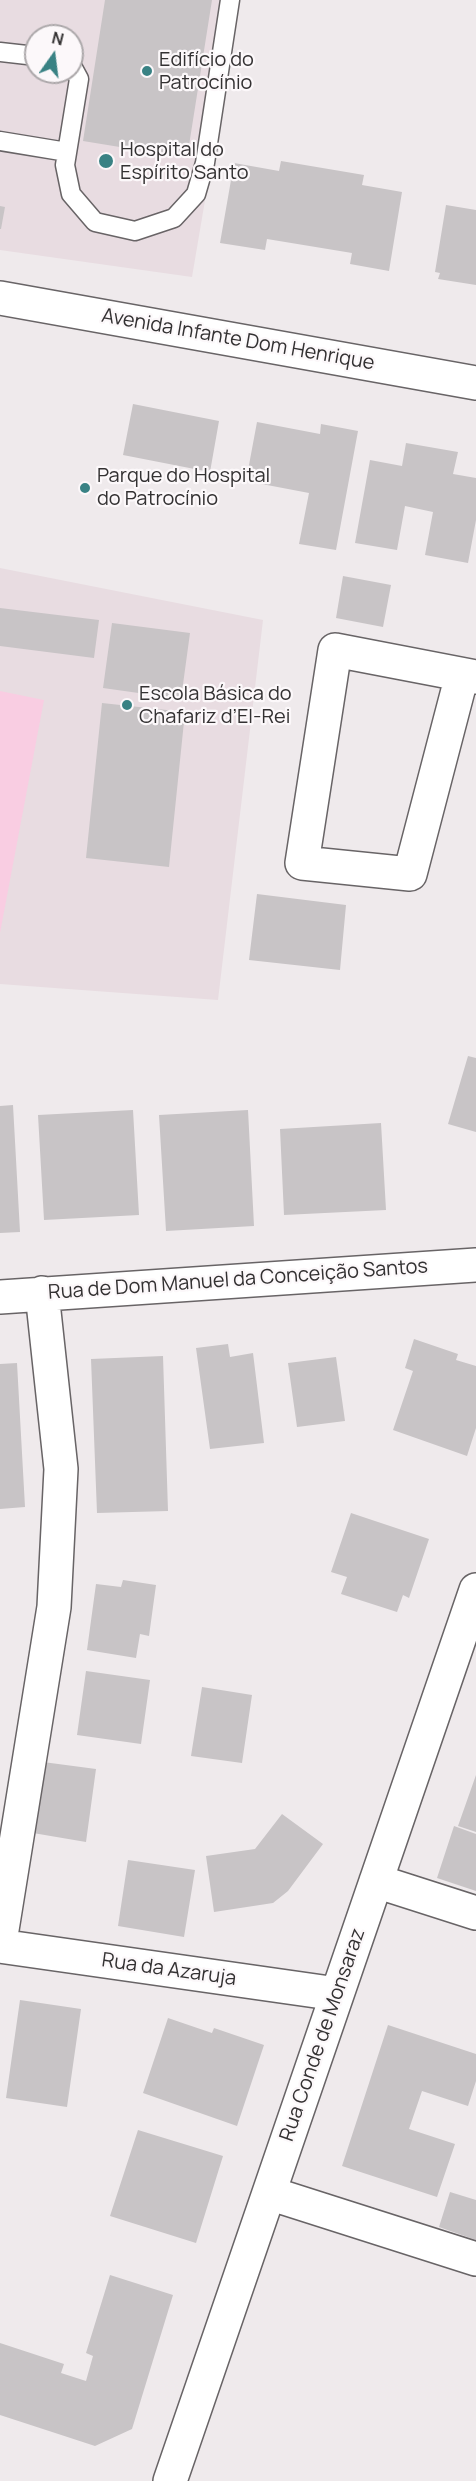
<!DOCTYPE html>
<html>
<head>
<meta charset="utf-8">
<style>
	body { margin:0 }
	#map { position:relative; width:476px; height:2481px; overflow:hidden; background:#efeaec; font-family:Manrope,sans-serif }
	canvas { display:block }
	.north { position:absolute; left:24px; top:24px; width:60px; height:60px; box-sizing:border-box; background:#fcf8fa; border:2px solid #aca8aa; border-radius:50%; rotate:14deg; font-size:16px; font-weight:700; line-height:24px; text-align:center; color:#333132 }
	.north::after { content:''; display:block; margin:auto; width:21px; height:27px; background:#398284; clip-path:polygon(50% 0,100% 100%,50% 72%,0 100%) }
</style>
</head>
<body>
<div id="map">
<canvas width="476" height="2481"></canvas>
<div class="north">N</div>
</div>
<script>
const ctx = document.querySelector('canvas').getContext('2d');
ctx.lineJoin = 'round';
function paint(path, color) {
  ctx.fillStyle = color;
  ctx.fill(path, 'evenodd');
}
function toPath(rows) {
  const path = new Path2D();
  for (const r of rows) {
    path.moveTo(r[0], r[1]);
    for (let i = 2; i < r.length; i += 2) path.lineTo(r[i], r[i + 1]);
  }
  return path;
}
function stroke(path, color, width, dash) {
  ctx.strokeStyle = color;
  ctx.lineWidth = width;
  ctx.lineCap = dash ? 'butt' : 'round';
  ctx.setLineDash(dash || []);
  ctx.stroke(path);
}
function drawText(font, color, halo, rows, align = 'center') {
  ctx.font = font + ' Manrope,sans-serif';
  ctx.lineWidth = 4.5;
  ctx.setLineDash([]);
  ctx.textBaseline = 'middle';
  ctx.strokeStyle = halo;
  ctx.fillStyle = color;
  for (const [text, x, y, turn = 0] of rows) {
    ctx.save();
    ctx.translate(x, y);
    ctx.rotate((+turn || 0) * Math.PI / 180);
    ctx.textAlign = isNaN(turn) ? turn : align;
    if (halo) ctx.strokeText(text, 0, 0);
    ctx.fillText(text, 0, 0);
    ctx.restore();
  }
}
paint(toPath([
	[0,0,239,0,192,277,0,250],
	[36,36,72,36,72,72,36,72],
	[0,568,263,620,218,1000,0,984]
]), '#e8dce1');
paint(toPath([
	[0,691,44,700,0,933]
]), '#f9cde2');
paint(toPath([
	[105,0,212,0,187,158,83,141],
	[281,161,364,175,362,185,402,192,389,271,350,264,352,253,267,239,265,250,220,243,234,163,279,171],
	[446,205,476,210,476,285,438,279,440,273,435,272],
	[0,206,5,207,1,229,0,229],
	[133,404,219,421,210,472,123,455],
	[257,422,320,434,321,424,358,431,336,550,299,544,309,493,246,481],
	[406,443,458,452,453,474,476,478,476,520,468,563,425,555,433,512,405,506,397,550,355,543,370,460,402,466],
	[343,576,391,585,383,627,336,618],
	[0,608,99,620,94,658,0,646],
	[112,623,190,633,181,699,103,688],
	[102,703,185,712,169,867,86,858],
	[257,894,346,905,340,970,249,960],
	[468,1056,476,1058,476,1132,448,1124],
	[13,1105,20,1232,0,1233,0,1106],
	[133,1110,139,1215,44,1220,38,1115],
	[248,1110,254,1226,166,1231,159,1115],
	[381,1123,386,1210,284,1215,280,1129],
	[414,1339,458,1354,456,1360,476,1366,476,1428,467,1456,393,1430,413,1371,405,1368],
	[228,1344,230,1357,253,1353,264,1443,210,1449,196,1348],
	[163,1356,168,1511,97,1513,91,1359],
	[336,1357,345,1421,297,1427,288,1363],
	[17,1363,25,1507,0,1509,0,1364],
	[351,1513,429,1539,409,1598,403,1595,397,1612,341,1594,347,1577,331,1572],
	[123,1580,156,1585,149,1636,140,1634,136,1658,87,1650,96,1584,121,1587],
	[86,1671,150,1680,141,1744,77,1735],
	[202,1687,252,1695,242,1763,191,1756],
	[43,1762,96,1769,86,1842,33,1833],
	[476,1775,476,1832,458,1826],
	[282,1814,323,1844,288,1891,273,1903,214,1912,206,1856,255,1849],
	[454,1826,476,1834,476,1891,437,1878],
	[128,1860,195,1870,184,1937,118,1926],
	[20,2000,81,2009,67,2107,6,2098],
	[168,2018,212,2033,214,2028,264,2045,237,2126,143,2093],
	[388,2025,476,2054,476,2081,468,2106,422,2091,409,2129,455,2144,437,2197,342,2166],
	[138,2130,223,2156,196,2243,110,2216],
	[450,2192,476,2200,476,2240,439,2227],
	[110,2275,173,2295,132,2429,95,2446,0,2415,0,2343,64,2364,61,2373,86,2381,93,2356,86,2353]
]), '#c8c4c6');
const lane = toPath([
	[0,52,36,56],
	[72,66,79,79,65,165,71,194,95,222,135,231,174,218,196,194,205,163,230,0],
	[0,141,67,152]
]);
const street = toPath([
	[0,298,476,383],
	[462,675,410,874,302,863,335,650,476,677],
	[0,1297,476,1265],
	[376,1881,476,1913],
	[0,1942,54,1607,61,1469,42,1293],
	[0,1946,337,1994],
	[269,2193,476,2259],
	[170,2481,476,1590]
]);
stroke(lane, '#686466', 21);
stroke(street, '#686466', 36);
stroke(lane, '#fff', 18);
stroke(street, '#fff', 33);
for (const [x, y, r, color] of [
	[147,71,6,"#398284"],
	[106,161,8,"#398284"],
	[85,488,6,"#398284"],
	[127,705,6,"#398284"]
]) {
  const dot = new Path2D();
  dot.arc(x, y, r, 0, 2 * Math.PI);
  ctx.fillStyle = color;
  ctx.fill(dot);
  stroke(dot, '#fcf8fa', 2);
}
drawText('20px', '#333132', '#fcf8fa', [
	["Edifício do",159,60],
	["Patrocínio",159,83],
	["Hospital do",120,150],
	["Espírito Santo",120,173],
	["Parque do Hospital",97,476],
	["do Patrocínio",97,499],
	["Escola Básica do",139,694],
	["Chafariz d’El-Rei",139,717]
], 'left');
drawText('20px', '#333132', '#fcf8fa', [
	["Avenida Infante Dom Henrique",238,340,10],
	["Rua de Dom Manuel da Conceição Santos",238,1280,-4],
	["Rua da Azaruja",169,1970,8],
	["Rua Conde de Monsaraz",323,2035,-71]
]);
</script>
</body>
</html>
